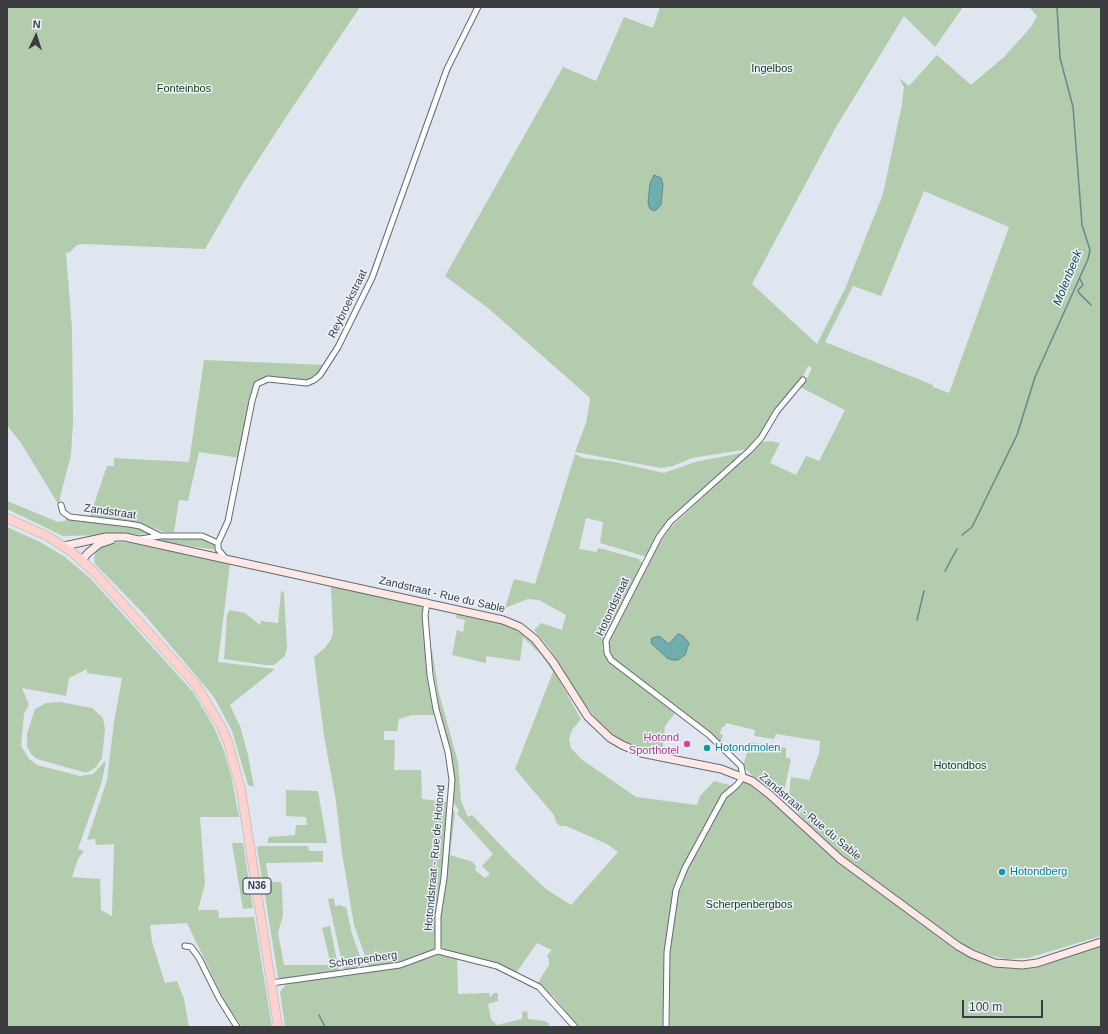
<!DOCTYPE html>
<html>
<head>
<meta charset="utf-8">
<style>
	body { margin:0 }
	#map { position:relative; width:1108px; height:1034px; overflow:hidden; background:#e0e6ef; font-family:Arial,sans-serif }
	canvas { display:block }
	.frame { position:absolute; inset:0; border:8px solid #3b3d41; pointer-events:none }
	.north { position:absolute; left:16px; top:16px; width:40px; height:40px; -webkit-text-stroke:3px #edf3fc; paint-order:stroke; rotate:4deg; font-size:11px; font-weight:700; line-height:16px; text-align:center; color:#3b3d41 }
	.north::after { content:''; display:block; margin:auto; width:14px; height:18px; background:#3b3d41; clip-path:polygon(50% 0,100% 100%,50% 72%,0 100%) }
	.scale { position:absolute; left:962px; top:1000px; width:81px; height:18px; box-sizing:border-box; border:2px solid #3b3d41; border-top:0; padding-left:5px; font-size:12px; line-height:14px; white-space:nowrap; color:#3b3d41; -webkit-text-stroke:3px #edf3fc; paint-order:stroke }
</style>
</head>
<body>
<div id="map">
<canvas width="1108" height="1034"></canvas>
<div class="frame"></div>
<div class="north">N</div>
<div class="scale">100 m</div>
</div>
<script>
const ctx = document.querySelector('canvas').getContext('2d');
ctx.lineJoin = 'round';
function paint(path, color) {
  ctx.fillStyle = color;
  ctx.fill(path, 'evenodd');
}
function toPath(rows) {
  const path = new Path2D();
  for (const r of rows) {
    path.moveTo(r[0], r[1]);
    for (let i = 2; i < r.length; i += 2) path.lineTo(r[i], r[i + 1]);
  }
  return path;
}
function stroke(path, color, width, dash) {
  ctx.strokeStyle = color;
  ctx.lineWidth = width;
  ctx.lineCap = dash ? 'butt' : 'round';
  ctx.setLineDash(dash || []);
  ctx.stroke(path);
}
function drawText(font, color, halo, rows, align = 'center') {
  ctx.font = font + ' Arial,sans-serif';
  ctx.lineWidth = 3;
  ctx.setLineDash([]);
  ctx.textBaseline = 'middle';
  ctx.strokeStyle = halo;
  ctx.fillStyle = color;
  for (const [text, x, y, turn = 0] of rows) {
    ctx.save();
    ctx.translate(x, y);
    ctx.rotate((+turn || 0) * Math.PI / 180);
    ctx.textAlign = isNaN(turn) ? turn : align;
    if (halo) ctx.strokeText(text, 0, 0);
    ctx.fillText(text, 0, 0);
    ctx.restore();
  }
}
paint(toPath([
	[7,7,360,7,284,120,242,185,205,249,85,244,77,245,70,252,66,253,72,328,73,421,71,455,60,497,60,507,21,443,7,425],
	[660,7,963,7,935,47,904,16,836,127,752,284,817,344,845,289,883,194,902,104,904,87,899,78,909,86,937,55,971,85,1004,57,1031,27,1037,16,1029,7,1101,7,1101,936,1028,958,1006,959,985,954,965,946,849,861,803,819,788,802,791,777,809,780,819,754,820,741,776,734,774,739,754,736,755,730,726,723,724,727,722,727,720,734,723,735,721,742,614,659,610,654,609,639,656,548,670,528,762,442,770,441,780,443,770,463,796,475,806,456,819,461,845,410,800,387,805,383,812,368,808,366,801,380,749,449,692,458,673,466,661,468,575,452,586,423,590,400,589,397,488,308,445,276,563,67,596,81,624,17,653,28],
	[924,191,1009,227,949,393,933,387,933,385,825,342,853,286,881,296],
	[204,360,325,365,319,374,310,380,267,377,257,381,240,458,199,452,188,501,179,500,174,532,164,532,141,523,90,516,107,466,114,466,114,458,189,462],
	[746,452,668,522,647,557,600,543,603,522,586,518,579,549,596,552,599,548,639,559,643,565,605,638,602,648,611,662,624,673,675,713,665,726,662,755,636,748,615,736,598,721,580,698,549,648,534,630,541,623,562,630,566,615,539,600,528,599,505,608,514,579,535,584,575,454,583,458,615,462,664,473,695,462],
	[7,501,58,522,65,521,66,518,139,527,151,534,63,536,7,509],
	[7,527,40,542,65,557,90,578,193,692,214,727,224,751,231,775,239,817,200,817,205,884,198,910,218,910,219,918,254,917,272,1027,242,1027,226,1004,187,923,150,925,152,942,165,983,177,981,184,999,189,1027,7,1027],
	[87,669,87,673,122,678,114,722,107,780,87,840,95,839,96,845,114,844,112,916,101,910,100,879,72,877,78,859,84,851,78,849,102,781,106,760,93,774,80,776,37,765,29,759,21,746,24,714,29,705,22,688,66,696,69,678],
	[165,538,202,538,215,544,217,550,163,542,162,540],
	[119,542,132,543,230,564,218,662,275,669,230,705,240,726,248,755,254,787,248,785,232,731,214,697,142,612,95,564,94,557,97,549,106,544],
	[331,585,424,606,436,715,412,715,399,719,397,731,384,731,384,740,395,740,394,770,421,770,422,799,449,802,451,808,455,813,450,855,473,862,476,867,475,870,485,878,490,874,482,866,493,854,457,814,459,811,454,803,430,650,432,650,439,693,458,762,461,801,468,817,472,815,512,857,546,889,571,905,618,852,607,844,566,826,560,826,556,822,554,815,515,769,553,672,541,655,523,637,520,661,486,656,486,663,452,655,457,630,463,632,465,620,456,618,457,613,499,622,509,626,522,634,535,645,550,664,581,719,572,730,569,739,571,748,581,759,636,797,697,805,700,796,714,781,733,786,741,779,767,796,840,863,959,952,990,966,1016,969,1036,968,1101,946,1101,1027,670,1027,669,976,665,976,666,1026,577,1027,554,997,537,984,549,965,549,960,547,955,552,950,537,943,516,973,506,967,444,950,441,945,441,912,437,945,434,950,404,963,369,967,354,925,342,853,336,801,324,736,314,657,325,648,331,639,333,632],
	[281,591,284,592,287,647,285,656,274,665,265,665,224,659,227,616,229,610,245,613,260,625,261,621,278,623],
	[60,702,92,708,103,718,105,729,102,758,97,766,89,772,83,772,37,759,32,755,27,747,27,734,35,709,46,703],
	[750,742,786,748,786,757,791,759,783,796,779,795,754,777,743,766],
	[286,790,318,791,327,843,267,843,269,837,295,835,296,825,307,825,306,817,286,816],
	[232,843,243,843,253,908,243,909],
	[261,846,308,846,309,851,323,851,323,862,266,863,269,882,281,882,282,889,283,915,278,933,284,965,331,965,322,928,330,926,339,971,280,979,278,977,257,847],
	[334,898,335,906,342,905,343,907,346,907,352,934,363,964,361,969,344,971,328,899],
	[439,954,457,958,458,994,489,993,490,997,494,993,498,993,498,1001,488,1004,491,1019,497,1025,522,1019,522,1012,527,1011,528,1019,545,1021,550,1024,546,1027,285,1027,280,992,286,984,336,975,402,967]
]), '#b2ccad');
const water = toPath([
	[654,175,661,178,663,184,661,205,655,211,650,209,648,203,650,183,654,175],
	[678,634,683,636,689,643,685,655,678,660,672,660,667,658,651,643,652,638,659,636,669,644,678,634]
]);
paint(water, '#71acae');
stroke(water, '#618b8d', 1);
stroke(toPath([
	[1080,279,1083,285,1078,290,1079,293,1091,305],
	[962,535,972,527,1017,435,1035,377,1088,259,1090,250,1082,225,1073,107,1060,58,1057,7],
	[945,571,957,549],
	[917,620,924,591],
	[319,1015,325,1027]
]), '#618b8d', 1.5);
const street = toPath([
	[61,505,63,512,70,517,129,524,140,526,160,536],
	[140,539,160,536,202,536,218,543],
	[226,559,218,549,218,543,228,521,252,401,257,384,268,379,307,383,314,380,320,375,338,347,372,278,447,69,478,7],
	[427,602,425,615,430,675,436,709,448,752,452,780,444,878,438,916,438,951],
	[185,946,191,947,199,958,219,998,237,1027],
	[271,983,400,965,438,951,497,966,539,987,575,1027],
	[666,1027,667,952,676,890,685,868,724,796,737,785,743,777,742,771,741,766,709,735,611,660,607,653,606,641,659,537,670,522,750,450,761,438,777,411,803,380]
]);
const secondary = toPath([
	[64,546,106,537,125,537,503,620,520,627,535,639,553,662,588,717,610,738,622,745,641,753,721,769,752,781,769,794,840,859,958,946,972,954,995,963,1022,965,1037,963,1101,942],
	[81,561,88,553,99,544,111,540]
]);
const primary = toPath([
	[7,518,49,537,73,553,94,572,196,685,221,726,228,742,241,790,278,1027]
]);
stroke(street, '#656a72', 7);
stroke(secondary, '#656a72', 9);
stroke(primary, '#c4c5c6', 10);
stroke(street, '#fff', 5);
stroke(secondary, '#ffe8e6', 7);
stroke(primary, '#ffd1ce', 8);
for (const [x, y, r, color] of [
	[687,744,4,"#d1479c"],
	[707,748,4,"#0f9aa8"],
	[1002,872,4,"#0f9aa8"]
]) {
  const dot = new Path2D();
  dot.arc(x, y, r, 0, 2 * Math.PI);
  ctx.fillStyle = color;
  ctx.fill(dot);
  stroke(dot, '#edf3fc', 1.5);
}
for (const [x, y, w] of [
	[257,886,28]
]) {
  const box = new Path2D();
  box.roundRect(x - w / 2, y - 8, w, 16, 3);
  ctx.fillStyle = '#edf3fc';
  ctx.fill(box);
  stroke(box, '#3b3d41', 1);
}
drawText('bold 10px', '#3b3d41', null, [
	["N36",257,886]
]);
drawText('11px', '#133c08', '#edf3fc', [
	["Ingelbos",772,69],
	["Fonteinbos",184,89],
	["Hotondbos",960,766],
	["Scherpenbergbos",749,905]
]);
drawText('11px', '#3b3d41', '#edf3fc', [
	["Reybroekstraat",348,304,-64],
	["Zandstraat",110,512,8],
	["Zandstraat - Rue du Sable",442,595,13],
	["Hotondstraat",613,607,-65],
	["Zandstraat - Rue du Sable",810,817,40],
	["Hotondstraat - Rue de Hotond",435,858,-85],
	["Scherpenberg",363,960,-8]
]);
drawText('11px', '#b23c85', '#edf3fc', [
	["Hotond",679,738],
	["Sporthotel",679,751]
], 'right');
drawText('11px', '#0d838f', '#edf3fc', [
	["Hotondmolen",715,748],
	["Hotondberg",1010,872]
], 'left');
drawText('italic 12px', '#144a4c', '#edf3fc', [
	["Molenbeek",1068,278,-68]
]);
</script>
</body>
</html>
